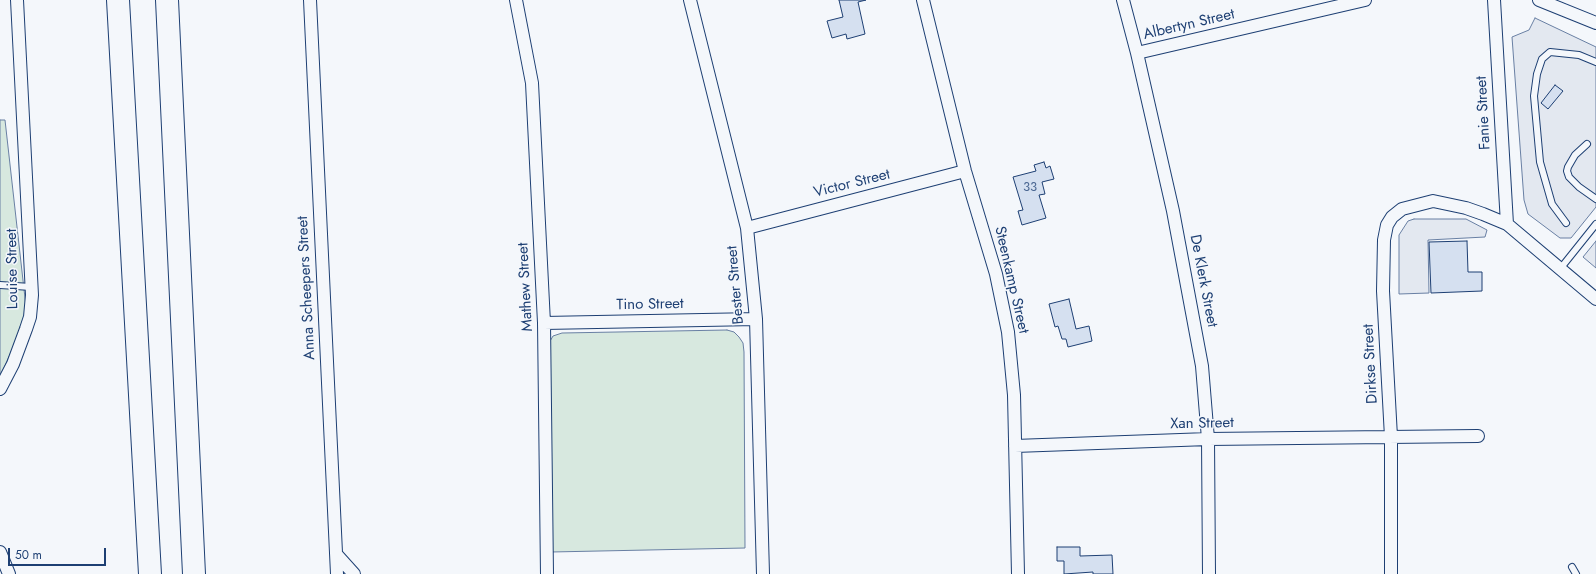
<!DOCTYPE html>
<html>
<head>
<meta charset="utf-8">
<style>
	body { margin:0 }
	#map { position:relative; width:1596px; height:574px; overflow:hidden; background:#f4f7fb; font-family:Jost,sans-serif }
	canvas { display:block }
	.scale { position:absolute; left:8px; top:548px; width:98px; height:18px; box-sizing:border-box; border:2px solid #1d3f73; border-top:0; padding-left:5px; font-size:12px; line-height:14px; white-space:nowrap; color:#1d3f73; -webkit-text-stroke:3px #f4f7fb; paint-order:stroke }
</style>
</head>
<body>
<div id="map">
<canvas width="1596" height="574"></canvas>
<div class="scale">50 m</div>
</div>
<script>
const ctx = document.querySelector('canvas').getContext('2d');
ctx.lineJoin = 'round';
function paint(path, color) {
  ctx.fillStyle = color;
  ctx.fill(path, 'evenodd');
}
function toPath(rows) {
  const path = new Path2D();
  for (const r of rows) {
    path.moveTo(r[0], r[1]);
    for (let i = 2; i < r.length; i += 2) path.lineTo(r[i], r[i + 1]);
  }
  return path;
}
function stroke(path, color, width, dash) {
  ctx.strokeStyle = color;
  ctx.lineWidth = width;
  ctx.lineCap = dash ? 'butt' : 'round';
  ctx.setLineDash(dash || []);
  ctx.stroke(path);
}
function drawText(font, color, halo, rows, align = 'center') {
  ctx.font = font + ' Jost,sans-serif';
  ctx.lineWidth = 3;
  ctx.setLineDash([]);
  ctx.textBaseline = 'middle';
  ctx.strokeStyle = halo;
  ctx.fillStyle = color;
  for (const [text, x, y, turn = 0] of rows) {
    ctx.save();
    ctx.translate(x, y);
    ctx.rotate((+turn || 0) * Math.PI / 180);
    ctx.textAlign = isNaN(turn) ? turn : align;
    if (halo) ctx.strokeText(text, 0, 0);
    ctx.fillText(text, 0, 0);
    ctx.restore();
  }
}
const green = toPath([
	[0,120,5,120,27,316,0,377,0,120],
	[727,330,734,332,739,337,743,343,744,352,745,548,551,552,549,343,553,336,562,333,727,330]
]);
paint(green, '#d7e8df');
stroke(green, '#687fa3', 1);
const parking = toPath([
	[1535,18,1596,47,1596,207,1571,238,1560,238,1528,214,1524,200,1512,37,1529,30,1535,18],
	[1414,219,1466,219,1487,230,1485,237,1428,240,1429,293,1399,294,1399,235,1408,221,1414,219],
	[1596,241,1596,268,1583,257,1596,241]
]);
paint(parking, '#e3e8f0');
stroke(parking, '#687fa3', 1);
const building = toPath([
	[839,0,866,0,858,2,865,34,847,39,846,34,832,38,827,21,843,17,839,0],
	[1555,85,1563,91,1548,109,1541,103,1555,85],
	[1044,162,1046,168,1050,166,1054,179,1042,182,1045,194,1039,195,1046,218,1022,225,1018,211,1023,210,1013,177,1036,171,1034,165,1044,162],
	[1467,241,1468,272,1482,272,1482,291,1431,293,1429,242,1467,241],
	[1069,299,1076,329,1089,326,1092,341,1068,347,1066,339,1062,339,1058,326,1055,327,1049,304,1069,299],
	[1057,547,1080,547,1080,556,1112,555,1113,574,1093,574,1093,572,1064,574,1064,561,1057,561,1057,547]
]);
paint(building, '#d5e0f0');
stroke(building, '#1d3f73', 1);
const lane = toPath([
	[1587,144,1575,155,1568,167,1567,171,1569,177,1579,187,1596,199],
	[1566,223,1552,204,1540,162,1534,96,1537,74,1542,59,1550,52,1579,55,1596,62],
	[1560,269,1596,224],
	[0,285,31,287],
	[1572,567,1576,574]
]);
const street = toPath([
	[310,0,337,574],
	[516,0,532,83,544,323,547,574],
	[690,0,747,228,756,319,763,574],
	[923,0,965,171,996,274,1008,332,1014,395,1018,574],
	[1123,0,1137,53,1173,211,1202,366,1208,439,1209,574],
	[1494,0,1507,224],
	[1539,0,1596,23],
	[1137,53,1365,0],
	[747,228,965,171],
	[544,323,756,319],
	[0,389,13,364,26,329,30,317,32,295,17,0],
	[1015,446,1208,439,1478,436],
	[0,552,9,574],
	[336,554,354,574],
	[1391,574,1391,437,1383,291,1384,240,1387,225,1392,217,1402,209,1433,201,1466,208,1483,214,1507,224,1596,299]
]);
const highway = toPath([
	[118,0,150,574],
	[167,0,194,574]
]);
stroke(lane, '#1d3f73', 8);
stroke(street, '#1d3f73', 14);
stroke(highway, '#1d3f73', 24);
stroke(lane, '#f4f7fb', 6);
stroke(street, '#f4f7fb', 12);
stroke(highway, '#f4f7fb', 22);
drawText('13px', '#4b6792', null, [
	["33",1030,188]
]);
drawText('15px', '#1d3f73', '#f4f7fb', [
	["Albertyn Street",1189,25,-13],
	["Fanie Street",1484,113,-93],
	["Victor Street",852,184,-14],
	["Louise Street",13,269,-91],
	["Steenkamp Street",1011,280,77],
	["De Klerk Street",1203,281,79],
	["Bester Street",736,285,-95],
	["Mathew Street",526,287,-93],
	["Anna Scheepers Street",307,288,-93],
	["Tino Street",650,305,-1],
	["Dirkse Street",1371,364,-93],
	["Xan Street",1202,424,-1]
]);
</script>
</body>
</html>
